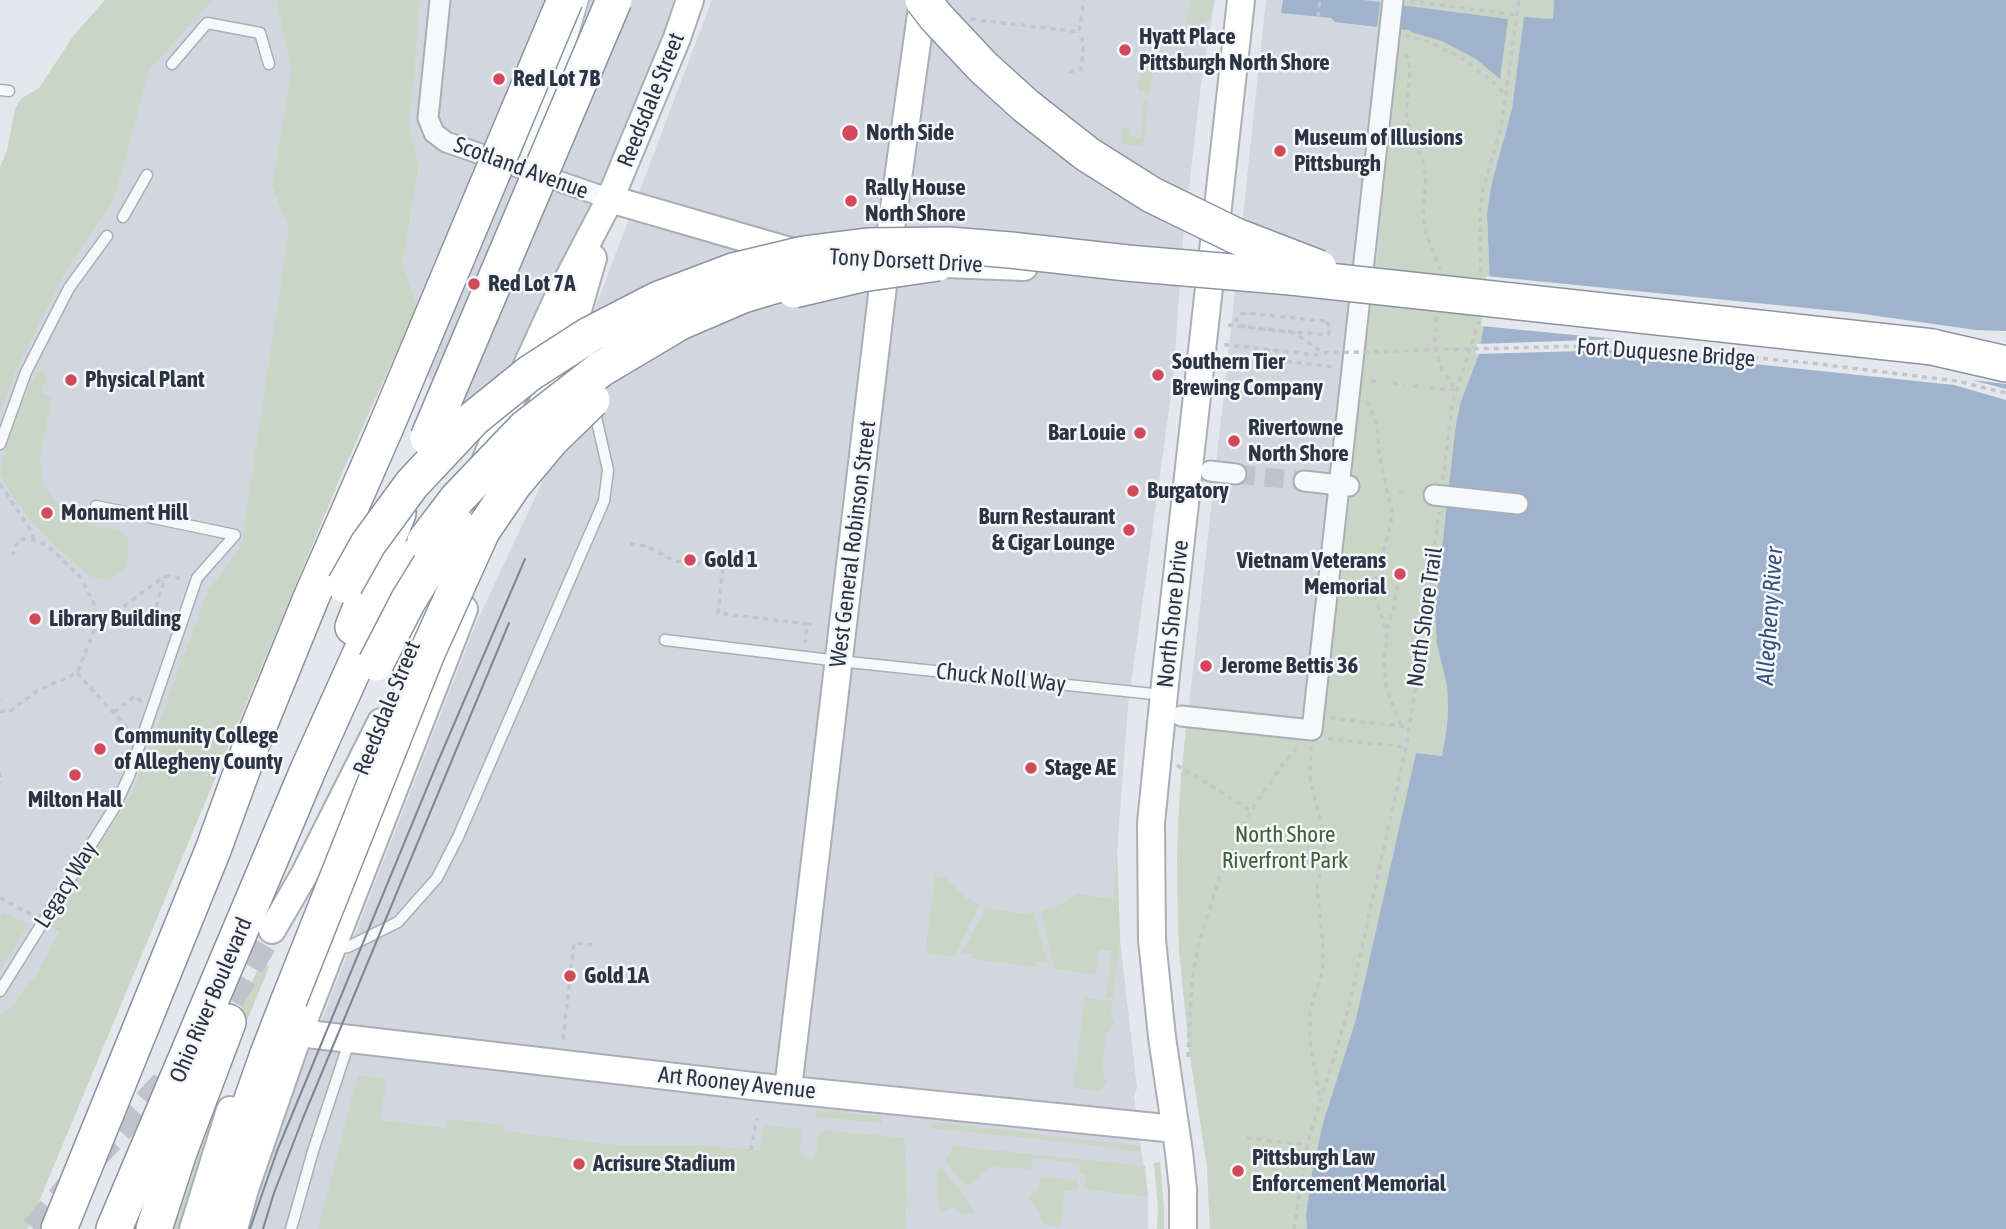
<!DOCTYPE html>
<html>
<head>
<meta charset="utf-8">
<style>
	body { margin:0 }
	canvas { display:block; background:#e4e7ec }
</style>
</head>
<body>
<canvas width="2006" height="1229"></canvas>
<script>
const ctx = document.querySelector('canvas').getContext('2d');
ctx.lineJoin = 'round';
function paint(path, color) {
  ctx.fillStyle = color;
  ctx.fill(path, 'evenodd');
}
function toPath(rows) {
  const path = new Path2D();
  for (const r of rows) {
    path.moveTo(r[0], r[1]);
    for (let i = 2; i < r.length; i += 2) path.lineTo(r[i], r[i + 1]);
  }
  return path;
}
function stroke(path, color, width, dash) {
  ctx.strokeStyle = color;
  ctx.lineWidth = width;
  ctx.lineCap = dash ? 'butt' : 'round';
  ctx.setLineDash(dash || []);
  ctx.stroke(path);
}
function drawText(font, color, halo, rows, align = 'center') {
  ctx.font = font + ' "Asap Condensed",sans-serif';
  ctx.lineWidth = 5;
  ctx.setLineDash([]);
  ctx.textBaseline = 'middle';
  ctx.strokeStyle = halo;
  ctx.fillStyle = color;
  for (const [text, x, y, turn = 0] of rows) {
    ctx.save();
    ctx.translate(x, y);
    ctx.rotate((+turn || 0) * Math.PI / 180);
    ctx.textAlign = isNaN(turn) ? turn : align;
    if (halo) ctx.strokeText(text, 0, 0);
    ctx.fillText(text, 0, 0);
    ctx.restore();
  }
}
paint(toPath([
	[119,0,690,0,502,420,459,415,425,372,410,322,417,306,403,262,419,166,0,1195,0,222],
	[712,0,1215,0,1201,84,1183,238,1173,381,1128,706,1117,852,1120,939,1137,1088,1134,1096,1148,1197,1148,1229,240,1229,249,1197,324,1014,475,626,547,472,588,327],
	[1266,0,1554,0,1524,18,1512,109,1491,186,1447,508,1416,753,1356,1019,1323,1123,1306,1215,1307,1229,1210,1229,1207,1166,1189,1049,1179,949,1177,894,1178,824,1181,777,1227,366]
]), '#d2d6de');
paint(toPath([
	[105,0,213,0,149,70,114,199,66,271,15,373,0,414,0,167,7,150,15,109,18,103,22,98,39,88,74,35],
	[276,0,420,0,409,129,419,166,403,262,417,306,343,471,28,1228,27,1229,0,1229,0,1015,12,1006,36,975,60,932,49,925,133,792,208,591,241,547,289,230,272,185,292,69],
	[1192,0,1214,0,1210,19,1194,26,1186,21],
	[1283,0,1363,0,1405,5,1406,0,1554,0,1553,19,1524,18,1512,109,1491,186,1487,215,1490,285,1479,354,1460,404,1455,431,1435,611,1437,645,1447,686,1448,705,1447,727,1442,756,1416,753,1356,1019,1323,1123,1312,1173,1306,1215,1307,1229,1210,1229,1207,1166,1189,1049,1179,949,1177,856,1181,777,1186,728,1320,742,1359,399,1377,259,1399,39,1397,29,1335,22,1331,18,1281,13],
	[1148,60,1154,62,1150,95,1145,94,1145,91,1138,91,1141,65,1147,66],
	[1144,101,1149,101,1144,142,1141,146,1123,144,1121,141,1123,126,1129,131,1129,136,1140,138],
	[38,371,47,373,42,393,52,396,40,458,44,485,59,506,73,518,100,528,119,529,128,538,128,556,124,568,111,579,103,580,90,576,49,540,27,516,7,488,0,470,10,432,27,391],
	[1117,852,1120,939,1113,998,1106,996,1112,951,1099,949,1095,974,1054,969,1041,911,1055,907,1078,894,1114,899],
	[935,876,946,878,965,897,980,905,954,957,925,953],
	[986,907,1021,914,1034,912,1047,962,1037,961,1036,967,1006,963,972,959,973,954,962,953],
	[4,913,29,924,0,970,0,917],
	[261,961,269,967,225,1074,211,1117,180,1229,166,1229,227,1041],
	[1085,998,1113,1001,1111,1014,1115,1026,1111,1025,1109,1033,1107,1033,1101,1071,1104,1072,1104,1079,1108,1079,1102,1089,1098,1091,1073,1088],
	[358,1075,387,1079,380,1120,445,1128,447,1119,504,1125,504,1131,615,1145,705,1146,760,1150,764,1125,803,1129,799,1155,814,1160,821,1130,904,1138,908,1207,905,1207,906,1229,318,1229],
	[816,1110,882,1116,882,1123,816,1117],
	[932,1122,1140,1146,1140,1152,1083,1144,931,1128],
	[953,1146,1145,1166,1148,1197,1084,1189,1085,1174,1079,1173,1080,1164,1033,1158,1031,1169,991,1167,967,1186,946,1162],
	[1160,1162,1164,1208,1164,1229,1157,1229,1158,1209,1154,1163],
	[941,1167,967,1200,975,1213,963,1215,957,1208,952,1207,940,1213,937,1171],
	[1041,1178,1078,1180,1076,1191,1064,1191,1060,1226,1045,1225,1029,1197,1038,1189]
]), '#c9d6c5');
paint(toPath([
	[1283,0,1363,0,1380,2,1377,27,1335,22,1331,18,1281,13],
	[1554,0,2006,0,2006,1229,1307,1229,1306,1215,1312,1173,1323,1123,1356,1019,1416,753,1442,756,1447,727,1448,706,1447,686,1437,645,1435,611,1455,431,1460,404,1479,354,1490,286,1487,215,1491,186,1512,109,1524,17,1553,19],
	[1400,5,1508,19,1500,79,1476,59,1442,41,1411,32,1410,30,1397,29]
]), '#9fb4cc');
paint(toPath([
	[1486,276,1856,313,1976,330,2006,331,2006,384,1972,380,2006,389,2006,400,1954,385,1620,350,1475,354,1477,344,1616,339,1481,326,1487,285]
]), '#e4e7ec');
stroke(toPath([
	[1236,474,1304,481]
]), '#bfc3cb', 19, [19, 10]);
stroke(toPath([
	[207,1031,229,1003,272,930],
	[93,1159,174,1072],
	[34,1229,68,1188]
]), '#bfc3cb', 26, [26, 13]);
const lane = toPath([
	[172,64,207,23,260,33,269,64],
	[0,90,9,91],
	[521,168,572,38,583,0],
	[123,217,147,175],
	[0,444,26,372,69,288,107,236],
	[665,640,839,661,1163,695],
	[336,949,348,947,398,922,437,878,458,837,604,501,608,470,596,417],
	[0,991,114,808,129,776,197,578,235,535,96,506],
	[291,1229,313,1151,350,1039]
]);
const street = toPath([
	[440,0,428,118,434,133,446,142,610,199],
	[1210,471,1236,474],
	[1304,481,1349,486],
	[1434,495,1518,504],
	[1181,716,1312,730,1393,0]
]);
const secondary = toPath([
	[610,199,800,254],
	[919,263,1024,267],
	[536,420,576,317,593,258],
	[485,462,502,420,556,302,610,199,677,38,690,0],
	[405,664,445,563],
	[272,930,304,875,381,722],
	[299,1033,761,1087,1175,1129],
	[788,1089,883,286,923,0],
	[193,1229,230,1110],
	[234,1229,245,1189,299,1033,464,609],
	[1183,1229,1183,1189,1179,1152,1162,1037,1152,940,1151,823,1166,674,1241,0]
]);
const highway = toPath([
	[1932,347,2006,364],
	[353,627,398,513],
	[59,1229,213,850,252,743,311,598,385,429],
	[114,1229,308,770,363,648,393,592,416,556],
	[154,1229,179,1152,228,1022],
	[212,1229,240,1133,268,1054,289,1000]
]);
stroke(lane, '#a9aeb7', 13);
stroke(street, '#a9aeb7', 23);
stroke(secondary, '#a9aeb7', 30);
stroke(highway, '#8b94a3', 38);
stroke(toPath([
	[1410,1,1517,15],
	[1318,17,1320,0],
	[971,19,1079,32,1084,0],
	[1405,36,1424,40,1459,56,1491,80,1507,96],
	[1405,54,1408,58,1410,70,1406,112,1411,136,1422,158,1426,177,1423,214,1426,233,1440,269],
	[1069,72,1081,69,1084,44,1079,32],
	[1481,272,1480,212,1483,190,1501,128,1519,0],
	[1436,317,1435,347,1442,370,1456,390],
	[1228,325,1325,335,1328,334,1331,327,1325,321],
	[1226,343,1226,345,1318,355,1323,353],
	[1268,349,1267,359,1334,367],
	[1371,381,1380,382],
	[1393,383,1404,385],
	[1413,386,1422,387],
	[1430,388,1456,390],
	[1367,401,1377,424,1379,455,1392,511,1391,524,1374,585,1375,598,1385,626,1387,641,1384,658,1386,688,1401,725],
	[1443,480,1452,405,1479,321],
	[0,484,32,532,34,540],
	[1399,492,1408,492],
	[630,544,647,546,674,561,723,566,718,613,807,624,805,643],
	[165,576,184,579],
	[98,621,113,614,165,576],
	[807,624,817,625],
	[151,626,165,576],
	[1387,629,1394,608,1398,580],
	[77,673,132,733],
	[0,701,0,700],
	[0,711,9,712,37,691,77,673,98,621,93,600,79,576,47,545,34,540,20,539,16,546,13,555],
	[114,712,135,696,143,703],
	[1330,718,1409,727],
	[1328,739,1406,747],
	[1311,746,1310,777,1325,841,1317,890,1323,944,1323,969,1310,1011,1310,1041,1320,1100],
	[1177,765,1251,811],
	[0,772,0,783],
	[0,898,32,915],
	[563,1039,574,943,594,945],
	[1188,1057,1192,982,1198,946,1219,879,1249,814,1282,765,1299,745],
	[1247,1138,1307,1145],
	[751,1150,757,1118],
	[1294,1229,1307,1145,1348,1011,1406,747,1421,653,1439,512]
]), '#c2c5cb', 3.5, [5, 5]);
stroke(lane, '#f7f8fa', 10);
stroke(street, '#f7f8fa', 19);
stroke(secondary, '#fff', 26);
stroke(highway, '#fff', 35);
stroke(toPath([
	[250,1229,277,1151,436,766,525,559],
	[263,1229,274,1193,303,1118,509,623]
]), '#7d8696', 2);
const highwayBridge = toPath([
	[923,0,936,17,983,67,1026,106,1087,154,1152,195,1236,236,1319,268],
	[794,290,862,274,938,263],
	[385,429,565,0],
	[428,438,614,0],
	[425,541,457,499,525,428,601,369,680,322,743,295,790,281,816,277],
	[345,585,368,544,412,484,473,419,530,373,589,335,659,299,733,271,804,254,867,246,949,245,1010,250,1127,263,1291,277,1933,347],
	[376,663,408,601,438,552,458,526],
	[289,1000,427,653,482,531,514,484,551,440,592,400]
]);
stroke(highwayBridge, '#8b94a3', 38, []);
stroke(toPath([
	[1325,321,1247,313,1240,314,1236,319,1238,323,1245,327,1295,333,1323,353,1621,345,1810,363,1957,381,2006,393]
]), '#c2c5cb', 3.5, [5, 5]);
stroke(highwayBridge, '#fff', 35);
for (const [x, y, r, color] of [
	[1125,50,7,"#d1495b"],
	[499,79,7,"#d1495b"],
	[850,133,9,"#d1495b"],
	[1280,151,7,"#d1495b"],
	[851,201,7,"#d1495b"],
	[474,284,7,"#d1495b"],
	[1158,375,7,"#d1495b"],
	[71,380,7,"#d1495b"],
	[1140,433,7,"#d1495b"],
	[1234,441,7,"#d1495b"],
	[1133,491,7,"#d1495b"],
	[47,513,7,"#d1495b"],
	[1129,530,7,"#d1495b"],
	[690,560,7,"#d1495b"],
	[1400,574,7,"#d1495b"],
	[35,619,7,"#d1495b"],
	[1206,666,7,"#d1495b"],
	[100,749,7,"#d1495b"],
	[1031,768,7,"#d1495b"],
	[75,775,7,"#d1495b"],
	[570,976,7,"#d1495b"],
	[579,1164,7,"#d1495b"],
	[1238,1171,7,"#d1495b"]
]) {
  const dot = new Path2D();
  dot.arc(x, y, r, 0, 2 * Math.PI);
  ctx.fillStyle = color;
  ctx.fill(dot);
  stroke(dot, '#f4f6f9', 2.5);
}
drawText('bold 23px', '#2b3445', '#f4f6f9', [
	["Hyatt Place",1139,37],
	["Pittsburgh North Shore",1139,63],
	["Red Lot 7B",513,79],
	["North Side",866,133],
	["Museum of Illusions",1294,138],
	["Pittsburgh",1294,164],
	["Rally House",865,188],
	["North Shore",865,214],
	["Red Lot 7A",488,284],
	["Southern Tier",1172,362],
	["Brewing Company",1172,388],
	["Physical Plant",85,380],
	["Rivertowne",1248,428],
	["North Shore",1248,454],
	["Bar Louie",1126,433,"right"],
	["Burgatory",1147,491],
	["Monument Hill",61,513],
	["Burn Restaurant",1115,517,"right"],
	["& Cigar Lounge",1115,543,"right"],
	["Gold 1",704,560],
	["Vietnam Veterans",1386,561,"right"],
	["Memorial",1386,587,"right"],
	["Library Building",49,619],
	["Jerome Bettis 36",1220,666],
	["Community College",114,736],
	["of Allegheny County",114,762],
	["Stage AE",1045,768],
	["Milton Hall",75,800,"center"],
	["Gold 1A",584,976],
	["Pittsburgh Law",1252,1158],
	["Enforcement Memorial",1252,1184],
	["Acrisure Stadium",593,1164]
], 'left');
drawText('23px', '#2b3445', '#f4f6f9', [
	["Reedsdale Street",651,100,-68],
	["Scotland Avenue",521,168,20],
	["Tony Dorsett Drive",906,261,3],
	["Fort Duquesne Bridge",1666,353,4],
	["West General Robinson Street",853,544,-83],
	["North Shore Drive",1173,614,-84],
	["North Shore Trail",1425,617,-82],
	["Chuck Noll Way",1001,678,6],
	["Reedsdale Street",387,708,-68],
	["Legacy Way",66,885,-58],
	["Ohio River Boulevard",211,1000,-67],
	["Art Rooney Avenue",737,1083,6]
]);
drawText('23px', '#3f6138', '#f4f6f9', [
	["North Shore",1285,835],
	["Riverfront Park",1285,861]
]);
drawText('italic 24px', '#34527a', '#f4f6f9', [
	["Allegheny River",1770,616,-86]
]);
</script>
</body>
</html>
